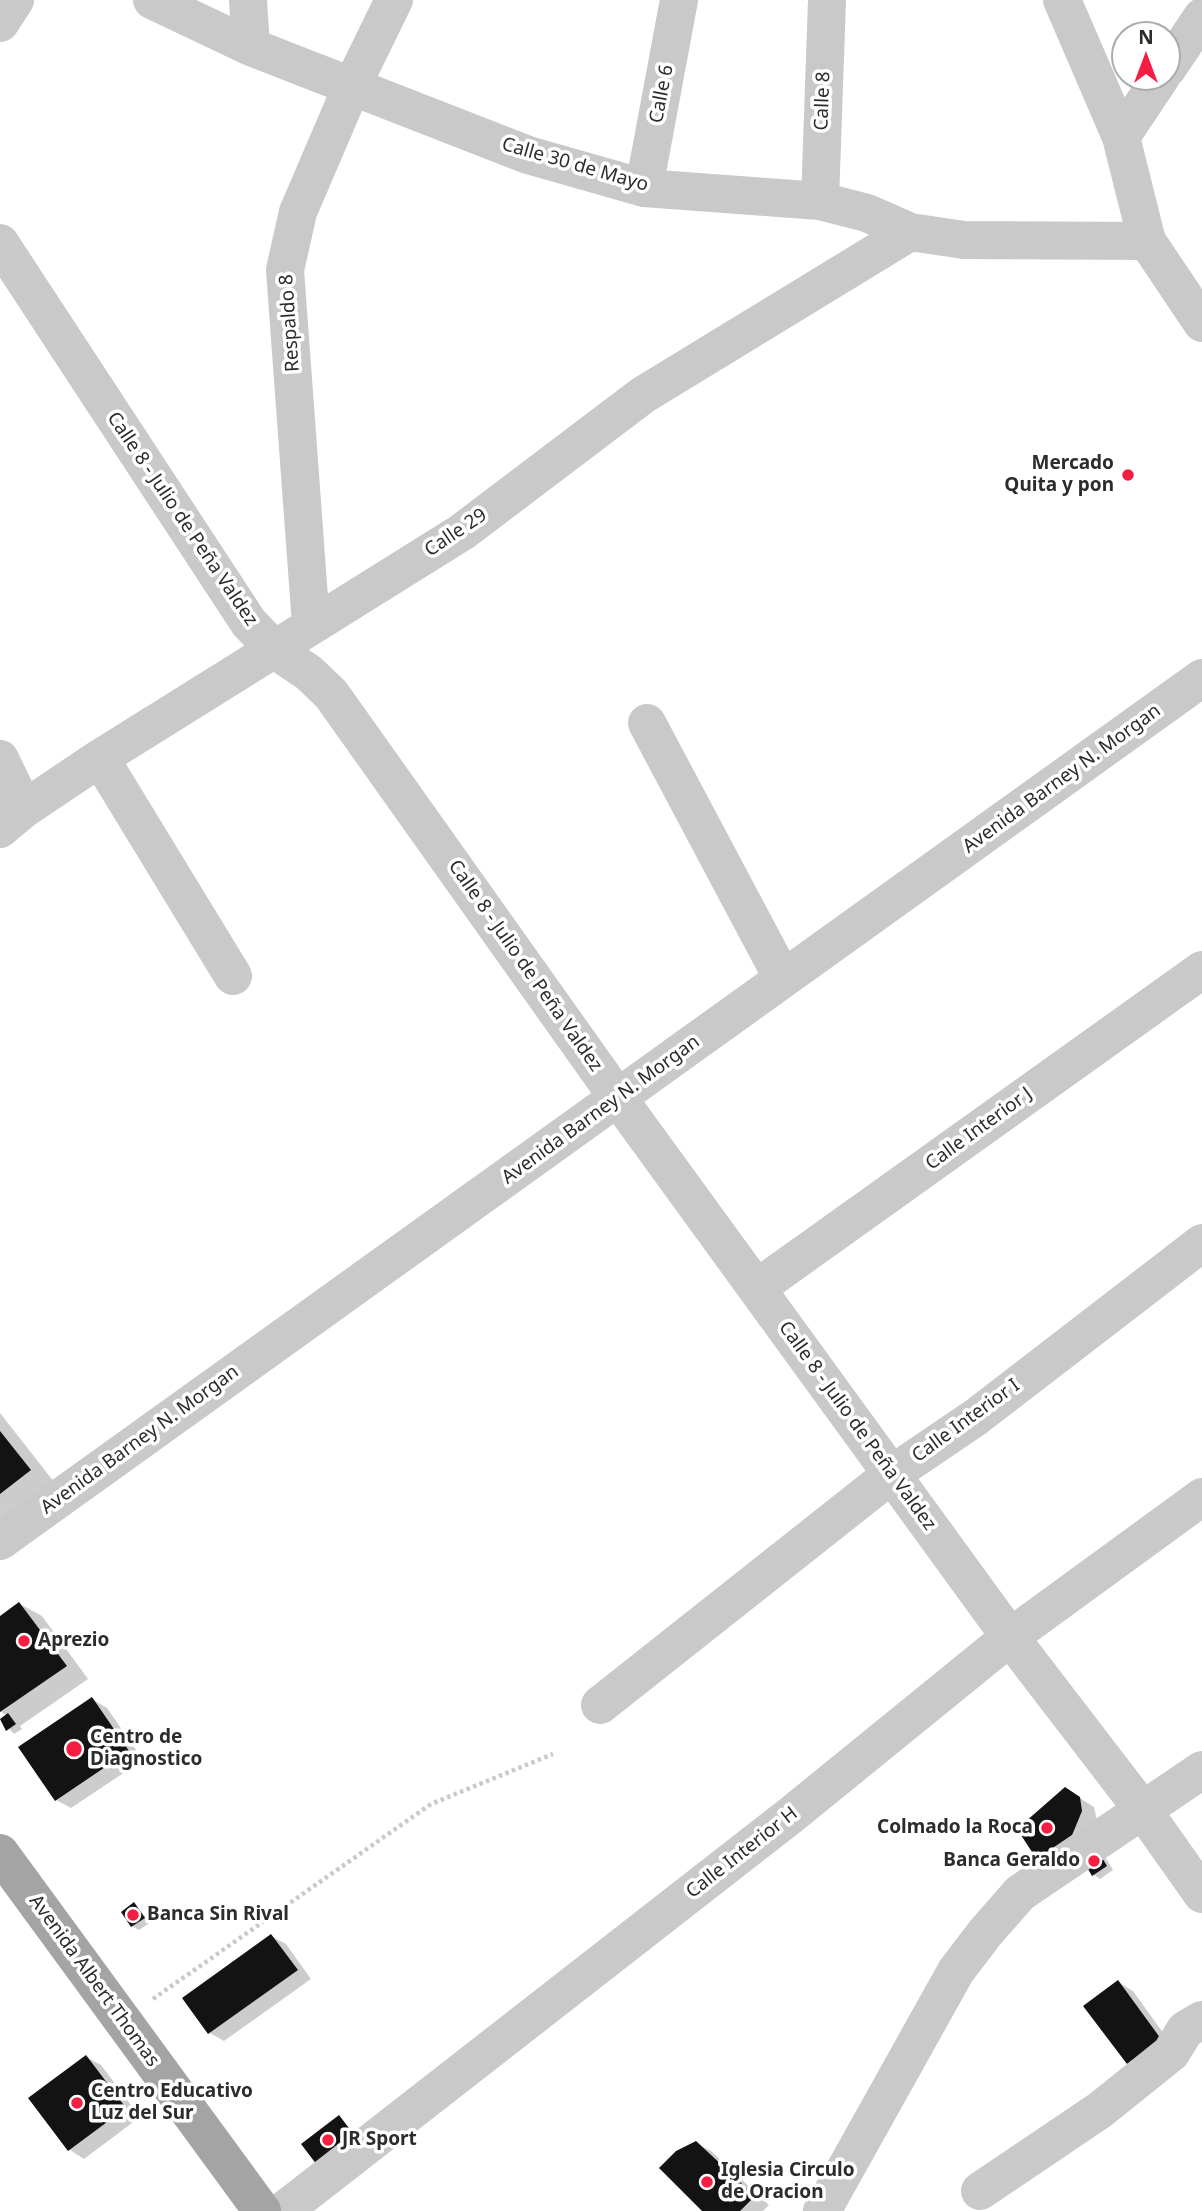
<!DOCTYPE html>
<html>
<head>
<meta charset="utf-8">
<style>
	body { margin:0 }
	#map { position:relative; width:1202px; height:2211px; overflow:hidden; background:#fff; font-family:"Noto Sans",sans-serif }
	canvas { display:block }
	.north { position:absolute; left:1111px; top:21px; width:70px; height:70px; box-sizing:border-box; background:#fff; border:2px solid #ababab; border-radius:50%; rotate:0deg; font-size:19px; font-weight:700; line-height:28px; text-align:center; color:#2c2c2c }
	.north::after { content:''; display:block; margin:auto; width:24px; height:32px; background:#f51d41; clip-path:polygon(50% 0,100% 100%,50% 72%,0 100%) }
</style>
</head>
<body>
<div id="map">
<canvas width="1202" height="2211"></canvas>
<div class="north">N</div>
</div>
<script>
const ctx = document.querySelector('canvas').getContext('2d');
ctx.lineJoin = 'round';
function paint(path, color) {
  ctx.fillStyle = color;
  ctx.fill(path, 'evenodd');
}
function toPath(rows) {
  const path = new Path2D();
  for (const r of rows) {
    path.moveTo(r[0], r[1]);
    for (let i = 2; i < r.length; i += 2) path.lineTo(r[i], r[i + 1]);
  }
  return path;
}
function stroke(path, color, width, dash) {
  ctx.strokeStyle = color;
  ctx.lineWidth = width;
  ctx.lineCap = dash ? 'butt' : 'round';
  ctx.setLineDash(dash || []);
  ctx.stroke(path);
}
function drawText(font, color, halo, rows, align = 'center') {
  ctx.font = font + ' "Noto Sans",sans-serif';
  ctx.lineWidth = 7;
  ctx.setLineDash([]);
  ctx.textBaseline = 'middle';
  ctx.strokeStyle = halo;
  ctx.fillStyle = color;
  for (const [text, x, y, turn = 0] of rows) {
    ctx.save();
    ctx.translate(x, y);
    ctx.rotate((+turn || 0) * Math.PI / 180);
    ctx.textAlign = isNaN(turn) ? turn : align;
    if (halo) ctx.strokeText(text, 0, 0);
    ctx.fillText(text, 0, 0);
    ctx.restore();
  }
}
paint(toPath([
	[0,1413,58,1487,0,1529],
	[20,1604,42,1616,88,1679,20,1726,22,1729,14,1734,1,1720,7,1716,0,1711,0,1619],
	[92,1699,107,1708,143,1760,71,1808,56,1800],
	[1065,1789,1094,1807,1097,1820,1082,1855,1034,1853],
	[1102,1852,1113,1870,1100,1879,1094,1875,1083,1857],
	[134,1905,151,1922,139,1930,132,1926],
	[271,1936,286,1944,311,1979,224,2041,210,2033,184,1998],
	[1118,1982,1133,1991,1174,2048,1143,2072],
	[86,2057,101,2065,140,2117,84,2159,70,2150,30,2099],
	[339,2117,361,2141,303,2144],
	[696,2143,711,2151,769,2205,763,2211,704,2211]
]), '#0003');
paint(toPath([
	[0,1431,31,1470,0,1494],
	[19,1602,67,1666,0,1712,0,1616],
	[92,1697,129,1751,55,1801,18,1747],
	[8,1713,16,1724,6,1731,0,1719],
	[1065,1787,1080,1797,1082,1811,1068,1845,1035,1870,1024,1859,1032,1852,1017,1829],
	[1095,1846,1107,1866,1092,1876,1081,1857],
	[134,1902,145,1918,131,1927,121,1912],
	[271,1934,298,1970,208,2034,182,1998],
	[1118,1980,1161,2039,1127,2064,1083,2006],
	[86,2055,126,2108,68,2151,28,2098],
	[339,2115,355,2136,317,2165,301,2144],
	[696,2141,755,2196,740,2211,702,2211,659,2168,676,2151]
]), '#131313');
stroke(toPath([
	[153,1999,431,1804,553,1754]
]), '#c9c9c9', 4.5, [3.5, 3.5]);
stroke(toPath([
	[152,0,251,47,528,155,644,188,820,201,867,213,910,232,964,240,1147,241],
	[248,0,251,47],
	[1062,0,1121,137,1147,241,1202,323],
	[0,23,15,0],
	[1167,69,1202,17],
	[1121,137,1161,77],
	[644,188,679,0],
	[820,201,827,0],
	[0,243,249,623,275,650,309,673,331,694,618,1098,1010,1637,1142,1809,1202,1894],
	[311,625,285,270,298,212,352,86,394,0],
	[647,723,783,979],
	[100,758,233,976],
	[0,759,24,809],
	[0,829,24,809,100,758,462,532,643,395,910,232],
	[757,1288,1202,970],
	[0,1541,1202,678],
	[600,1705,892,1474,976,1417,1202,1243],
	[980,2191,1100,2110,1171,2053,1185,2030,1202,2020],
	[283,2211,791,1815,1010,1637,1202,1497],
	[822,2211,956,1971,985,1933,1020,1893,1202,1770]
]), '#c9c9c9', 38);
stroke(toPath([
	[0,1853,262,2211]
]), '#a4a4a4', 38);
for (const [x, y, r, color] of [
	[1128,475,7,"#f51d41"],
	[24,1641,7,"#f51d41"],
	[74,1749,9,"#f51d41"],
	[1047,1828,7,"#f51d41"],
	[1094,1861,7,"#f51d41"],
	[133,1915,7,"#f51d41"],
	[77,2103,7,"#f51d41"],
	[328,2140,7,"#f51d41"],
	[707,2182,7,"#f51d41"]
]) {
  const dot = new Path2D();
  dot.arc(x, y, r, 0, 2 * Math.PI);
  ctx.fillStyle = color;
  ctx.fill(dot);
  stroke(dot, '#fff', 2.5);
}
drawText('19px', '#2c2c2c', '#fff', [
	["Calle 6",662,94,-79],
	["Calle 8",823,101,-88],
	["Calle 30 de Mayo",575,165,16],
	["Respaldo 8",290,323,-94],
	["Calle 8 - Julio de Peña Valdez",182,519,56],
	["Calle 29",456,533,-34],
	["Avenida Barney N. Morgan",1062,779,-36],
	["Calle 8 - Julio de Peña Valdez",525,966,55],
	["Avenida Barney N. Morgan",601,1110,-36],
	["Calle Interior J",979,1129,-36],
	["Calle Interior I",966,1421,-36],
	["Calle 8 - Julio de Peña Valdez",857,1426,54],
	["Avenida Barney N. Morgan",140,1440,-36],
	["Calle Interior H",742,1853,-38],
	["Avenida Albert Thomas",94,1981,54]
]);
drawText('bold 19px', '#2c2c2c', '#fff', [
	["Mercado",1114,464,"right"],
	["Quita y pon",1114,486,"right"],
	["Aprezio",38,1641],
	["Centro de",90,1738],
	["Diagnostico",90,1760],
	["Colmado la Roca",1033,1828,"right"],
	["Banca Geraldo",1080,1861,"right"],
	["Banca Sin Rival",147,1915],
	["Centro Educativo",91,2092],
	["Luz del Sur",91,2114],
	["JR Sport",342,2140],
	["Iglesia Circulo",721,2171],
	["de Oracion",721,2193]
], 'left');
</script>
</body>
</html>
